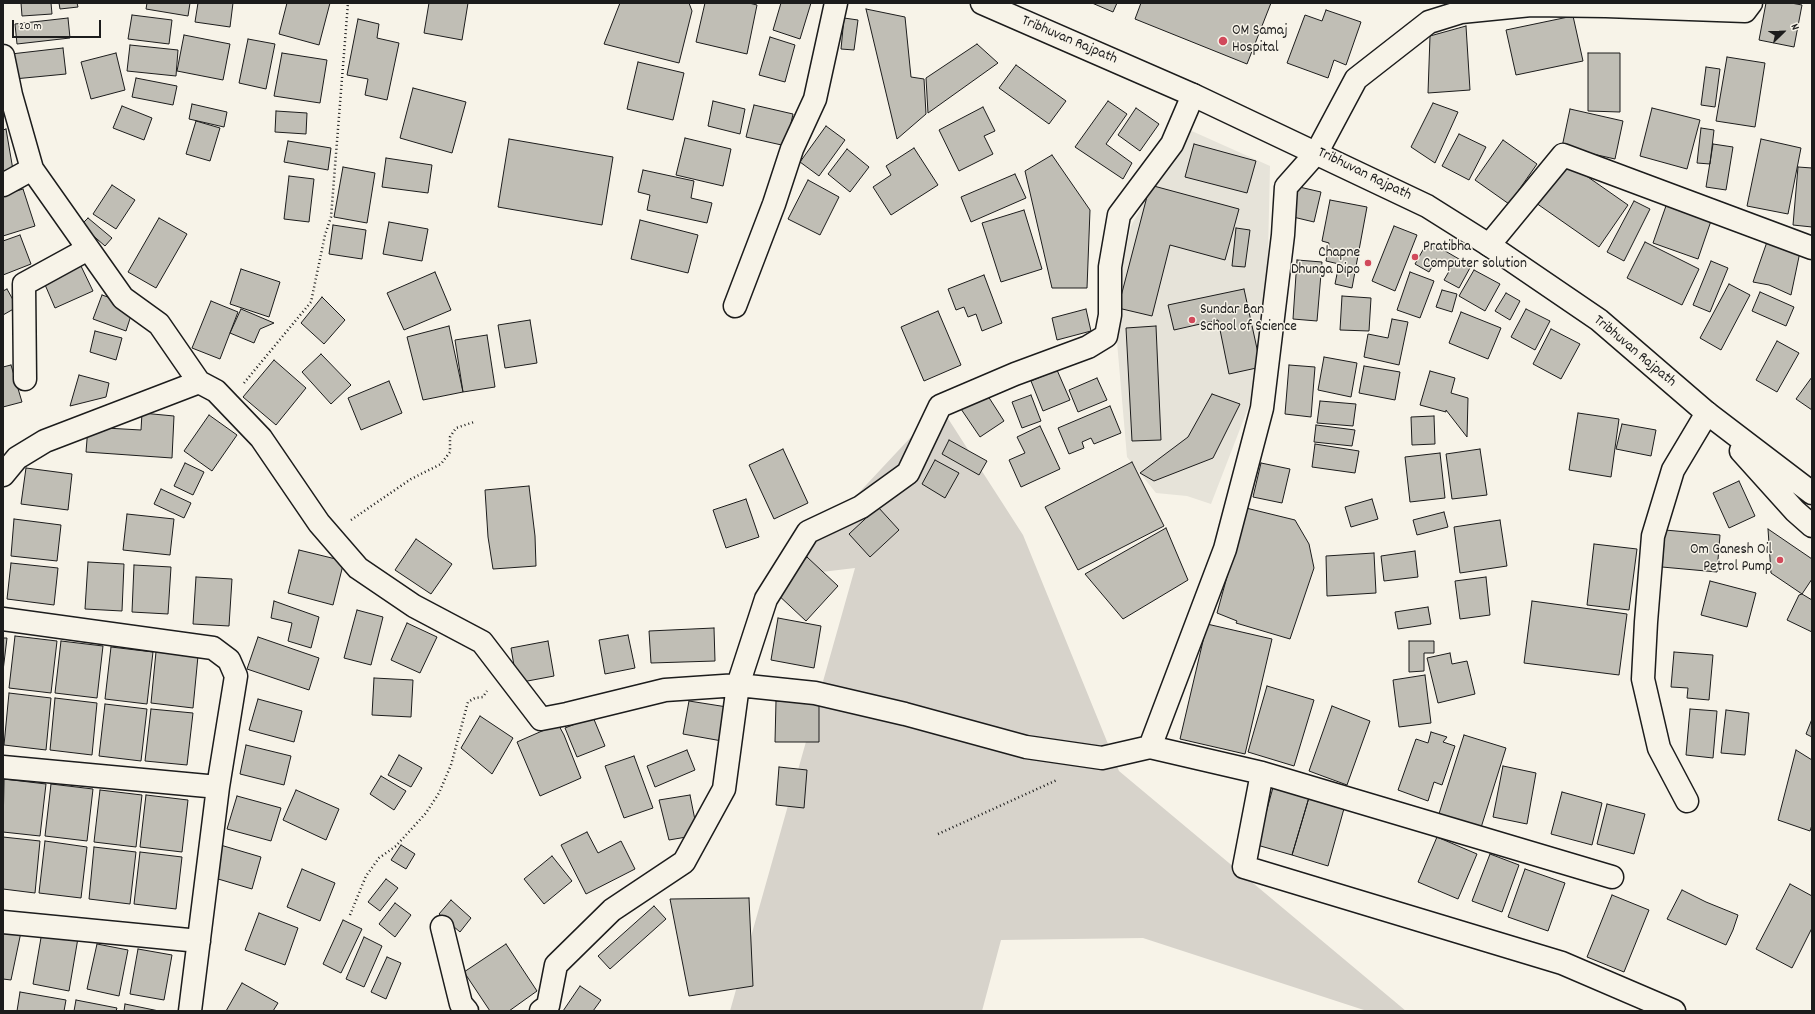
<!DOCTYPE html>
<html>
<head>
<meta charset="utf-8">
<style>
	body { margin:0 }
	#map { position:relative; width:1815px; height:1014px; overflow:hidden; background:#f7f3e8; font-family:Dekko,sans-serif }
	canvas { display:block }
	.frame { position:absolute; inset:0; border:4px solid #1c1c1c; pointer-events:none }
	.north { position:absolute; left:1763px; top:12px; width:40px; height:40px; -webkit-text-stroke:3px #f7f3e8; paint-order:stroke; rotate:67deg; font-size:11px; font-weight:700; line-height:16px; text-align:center; color:#1c1c1c }
	.north::after { content:''; display:block; margin:auto; width:14px; height:18px; background:#1c1c1c; clip-path:polygon(50% 0,100% 100%,50% 72%,0 100%) }
	.scale { position:absolute; left:12px; top:20px; width:89px; height:18px; box-sizing:border-box; border:2px solid #1c1c1c; border-top:0; padding-left:5px; font-size:12px; line-height:14px; white-space:nowrap; color:#1c1c1c; -webkit-text-stroke:3px #f7f3e8; paint-order:stroke }
</style>
</head>
<body>
<div id="map">
<canvas width="1815" height="1014"></canvas>
<div class="frame"></div>
<div class="north">N</div>
<div class="scale">20 m</div>
</div>
<script>
const ctx = document.querySelector('canvas').getContext('2d');
ctx.lineJoin = 'round';
function paint(path, color) {
  ctx.fillStyle = color;
  ctx.fill(path, 'evenodd');
}
function toPath(rows) {
  const path = new Path2D();
  for (const r of rows) {
    path.moveTo(r[0], r[1]);
    for (let i = 2; i < r.length; i += 2) path.lineTo(r[i], r[i + 1]);
  }
  return path;
}
function stroke(path, color, width, dash) {
  ctx.strokeStyle = color;
  ctx.lineWidth = width;
  ctx.lineCap = dash ? 'butt' : 'round';
  ctx.setLineDash(dash || []);
  ctx.stroke(path);
}
function drawText(font, color, halo, rows, align = 'center') {
  ctx.font = font + ' Dekko,sans-serif';
  ctx.lineWidth = 3;
  ctx.setLineDash([]);
  ctx.textBaseline = 'middle';
  ctx.strokeStyle = halo;
  ctx.fillStyle = color;
  for (const [text, x, y, turn = 0] of rows) {
    ctx.save();
    ctx.translate(x, y);
    ctx.rotate((+turn || 0) * Math.PI / 180);
    ctx.textAlign = isNaN(turn) ? turn : align;
    if (halo) ctx.strokeText(text, 0, 0);
    ctx.fillText(text, 0, 0);
    ctx.restore();
  }
}
paint(toPath([
	[1185,128,1270,166,1267,298,1262,372,1211,504,1187,496,1156,493,1127,457,1117,342,1119,283,1131,226]
]), '#e6e3d9');
paint(toPath([
	[940,406,1023,535,1119,771,1406,1011,1367,1011,1143,938,1001,940,982,1011,730,1011,855,568,780,577]
]), '#d7d3cb');
const building = toPath([
	[21,3,51,3,52,14,22,16,21,3],
	[59,3,77,3,78,7,60,9,59,3],
	[147,3,190,3,188,16,146,9,147,3],
	[198,3,233,3,230,27,195,22,198,3],
	[287,3,330,3,319,45,279,34,287,3],
	[429,3,468,3,462,40,424,33,429,3],
	[620,3,689,3,692,11,679,63,604,44,620,3],
	[705,3,749,3,757,5,747,54,696,42,705,3],
	[781,3,811,3,800,39,773,30,781,3],
	[1092,3,1117,3,1113,12,1092,3],
	[1141,3,1271,3,1247,64,1135,19,1141,3],
	[1766,3,1791,3,1802,5,1794,47,1759,40,1766,3],
	[866,9,905,17,911,77,924,79,926,114,897,139,866,9],
	[1326,10,1361,22,1346,65,1334,60,1328,78,1287,63,1305,15,1322,21,1326,10],
	[132,15,172,20,169,44,128,39,132,15],
	[1573,16,1583,61,1516,75,1506,30,1573,16],
	[68,18,70,38,17,44,15,24,68,18],
	[844,18,858,20,854,50,841,49,844,18],
	[358,19,379,24,377,38,399,43,387,100,365,95,368,79,347,75,358,19],
	[1466,26,1470,90,1428,93,1430,36,1466,26],
	[184,35,230,44,223,80,177,71,184,35],
	[770,37,795,45,785,82,759,75,770,37],
	[248,39,275,44,266,89,239,83,248,39],
	[977,44,998,63,928,113,926,78,977,44],
	[130,45,178,50,176,76,127,71,130,45],
	[63,48,66,74,14,79,11,54,63,48],
	[116,53,125,90,91,99,81,62,116,53],
	[282,53,327,60,320,103,274,96,282,53],
	[1588,53,1620,53,1620,112,1588,111,1588,53],
	[1727,57,1765,63,1755,127,1716,121,1727,57],
	[638,62,684,73,673,120,627,109,638,62],
	[1016,65,1066,101,1049,124,999,88,1016,65],
	[1706,67,1720,69,1715,107,1701,105,1706,67],
	[136,78,177,86,173,105,132,97,136,78],
	[413,88,466,102,452,153,400,138,413,88],
	[713,101,745,109,740,134,708,126,713,101],
	[1108,101,1127,114,1106,144,1132,163,1123,179,1075,147,1108,101],
	[1433,103,1458,112,1435,163,1411,147,1433,103],
	[192,104,227,112,224,127,189,119,192,104],
	[754,105,793,114,786,146,746,137,754,105],
	[122,106,152,118,144,140,113,128,122,106],
	[983,107,995,131,984,136,993,154,959,171,939,130,983,107],
	[1136,108,1159,124,1140,151,1118,135,1136,108],
	[1652,108,1700,120,1687,169,1640,156,1652,108],
	[1570,109,1623,121,1615,159,1562,147,1570,109],
	[276,111,307,113,306,134,275,132,276,111],
	[196,121,220,128,210,161,186,154,196,121],
	[826,126,845,140,819,176,800,162,826,126],
	[1701,128,1714,130,1710,164,1697,163,1701,128],
	[6,129,13,170,3,172,3,130,6,129],
	[1459,134,1486,147,1469,180,1442,166,1459,134],
	[685,138,731,149,723,186,676,175,685,138],
	[509,139,613,157,602,225,498,207,509,139],
	[1761,139,1801,148,1788,214,1747,206,1761,139],
	[1503,140,1537,164,1509,204,1475,180,1503,140],
	[288,141,331,148,328,170,284,162,288,141],
	[1194,144,1256,161,1247,193,1185,177,1194,144],
	[1713,144,1733,147,1726,190,1706,187,1713,144],
	[914,148,938,185,891,215,873,187,891,175,886,166,914,148],
	[847,149,869,167,850,192,828,174,847,149],
	[1052,155,1090,210,1087,288,1052,288,1025,171,1052,155],
	[386,158,432,165,428,193,382,187,386,158],
	[1565,161,1628,205,1599,247,1536,203,1565,161],
	[343,167,375,173,367,223,334,217,343,167],
	[1798,167,1812,168,1812,227,1793,225,1798,167],
	[643,170,694,181,691,198,712,203,707,223,647,210,650,195,638,192,643,170],
	[1015,174,1026,198,971,222,961,197,1015,174],
	[289,176,314,179,309,222,284,219,289,176],
	[808,180,839,197,820,235,788,219,808,180],
	[112,185,135,200,116,229,93,214,112,185],
	[1150,185,1239,209,1225,260,1170,245,1152,316,1118,308,1150,185],
	[1295,186,1321,192,1314,222,1289,216,1295,186],
	[23,189,35,226,3,236,3,195,23,189],
	[1330,200,1367,207,1352,288,1335,284,1339,264,1326,261,1329,243,1322,241,1330,200],
	[1634,201,1650,209,1624,261,1607,252,1634,201],
	[1667,203,1712,218,1698,259,1653,243,1667,203],
	[1024,210,1042,269,1001,282,982,223,1024,210],
	[88,218,112,238,105,246,81,225,88,218],
	[159,218,187,234,156,288,128,272,159,218],
	[640,220,698,235,688,273,631,259,640,220],
	[389,222,428,229,422,261,383,254,389,222],
	[333,225,366,230,362,259,329,254,333,225],
	[1394,226,1417,235,1395,291,1372,281,1394,226],
	[1236,228,1250,230,1245,267,1232,266,1236,228],
	[20,235,31,264,3,275,3,241,20,235],
	[1768,239,1801,247,1791,295,1769,285,1753,282,1768,239],
	[1428,241,1471,266,1459,288,1444,280,1451,268,1436,259,1429,272,1415,264,1428,241],
	[1645,242,1699,269,1682,305,1627,278,1645,242],
	[1297,260,1322,262,1317,321,1293,319,1297,260],
	[1711,261,1728,268,1710,312,1693,305,1711,261],
	[80,264,93,291,55,308,43,280,80,264],
	[241,269,280,282,269,317,230,304,241,269],
	[1474,270,1500,284,1485,311,1459,296,1474,270],
	[435,272,451,310,404,330,387,293,435,272],
	[1410,272,1434,281,1420,318,1397,310,1410,272],
	[984,275,1002,323,982,331,976,314,968,317,964,307,956,310,948,289,984,275],
	[1729,284,1750,295,1721,350,1700,338,1729,284],
	[7,289,17,307,3,315,3,291,7,289],
	[1244,289,1261,367,1229,374,1218,320,1174,330,1168,305,1244,289],
	[1442,290,1457,294,1452,312,1436,307,1442,290],
	[1760,292,1794,307,1786,326,1752,311,1760,292],
	[1506,293,1520,301,1510,320,1495,311,1506,293],
	[102,295,134,306,126,331,93,319,102,295],
	[1342,296,1371,298,1369,331,1340,330,1342,296],
	[322,297,345,320,324,344,301,323,322,297],
	[211,301,238,312,220,359,192,348,211,301],
	[241,309,274,323,260,329,254,343,230,333,241,309],
	[1086,309,1091,331,1057,340,1052,318,1086,309],
	[1526,309,1550,321,1535,350,1511,337,1526,309],
	[938,311,961,365,924,381,901,327,938,311],
	[1461,312,1501,328,1488,359,1449,343,1461,312],
	[1392,319,1408,322,1399,365,1364,357,1368,334,1388,338,1392,319],
	[530,320,537,363,505,368,498,325,530,320],
	[449,326,463,392,423,400,407,337,449,326],
	[1156,326,1161,440,1132,441,1126,328,1156,326],
	[1551,329,1580,344,1561,379,1533,364,1551,329],
	[95,331,122,338,116,360,90,352,95,331],
	[487,335,495,387,463,392,455,340,487,335],
	[1777,341,1799,353,1777,392,1756,380,1777,341],
	[321,354,351,385,331,404,302,372,321,354],
	[1324,357,1357,363,1351,397,1318,390,1324,357],
	[274,360,306,388,276,425,243,397,274,360],
	[11,365,22,402,3,407,3,367,11,365],
	[1289,365,1315,367,1311,417,1285,414,1289,365],
	[1364,366,1400,372,1395,400,1359,393,1364,366],
	[1057,370,1070,400,1043,411,1031,381,1057,370],
	[1430,371,1455,378,1451,393,1468,398,1467,437,1446,410,1446,412,1420,405,1430,371],
	[79,375,109,383,106,397,70,406,79,375],
	[1812,377,1812,410,1796,399,1812,377],
	[1097,378,1107,400,1078,412,1069,390,1097,378],
	[389,381,402,413,361,430,348,398,389,381],
	[986,393,1004,421,980,437,961,409,986,393],
	[1212,394,1240,404,1213,458,1154,481,1140,473,1188,437,1212,394],
	[1031,395,1041,421,1022,428,1012,402,1031,395],
	[1320,401,1356,404,1353,426,1317,423,1320,401],
	[1110,406,1121,433,1094,444,1091,438,1082,442,1084,448,1069,454,1058,428,1110,406],
	[142,413,174,416,172,458,86,452,88,427,141,430,142,413],
	[1578,413,1619,419,1611,477,1569,470,1578,413],
	[209,415,237,435,212,471,184,451,209,415],
	[1434,416,1435,444,1412,445,1411,417,1434,416],
	[1622,424,1656,430,1651,456,1616,449,1622,424],
	[1316,425,1355,430,1352,446,1314,442,1316,425],
	[1040,426,1060,469,1021,487,1009,460,1025,453,1017,437,1040,426],
	[949,440,987,461,979,475,942,454,949,440],
	[1315,444,1359,451,1355,473,1312,467,1315,444],
	[783,449,808,503,774,519,749,465,783,449],
	[1480,449,1487,495,1452,499,1446,454,1480,449],
	[1440,453,1445,498,1410,502,1405,457,1440,453],
	[935,460,959,473,945,498,922,484,935,460],
	[1132,462,1164,526,1078,570,1045,507,1132,462],
	[185,463,204,472,193,495,174,486,185,463],
	[1261,463,1290,469,1282,503,1253,497,1261,463],
	[26,468,72,474,68,510,21,504,26,468],
	[1739,481,1755,516,1729,528,1713,493,1739,481],
	[529,486,535,536,536,566,493,569,488,537,485,490,529,486],
	[161,489,191,503,184,518,154,504,161,489],
	[746,499,759,537,726,548,713,510,746,499],
	[1372,499,1378,519,1351,527,1345,507,1372,499],
	[878,507,899,530,870,557,849,534,878,507],
	[1246,508,1295,520,1309,544,1314,568,1290,639,1236,623,1237,621,1217,613,1246,508],
	[1444,512,1448,527,1417,535,1413,520,1444,512],
	[127,514,174,519,170,555,123,550,127,514],
	[14,519,61,525,57,561,11,556,14,519],
	[1500,520,1507,566,1460,573,1454,527,1500,520],
	[1166,528,1188,580,1123,619,1085,574,1166,528],
	[1768,529,1812,559,1812,579,1802,594,1771,573,1768,529],
	[1665,530,1720,535,1717,572,1662,567,1665,530],
	[416,539,452,564,431,594,395,570,416,539],
	[1594,544,1637,549,1629,610,1587,605,1594,544],
	[299,550,344,561,333,605,288,593,299,550],
	[1415,551,1418,577,1384,581,1381,556,1415,551],
	[1374,553,1376,593,1327,596,1326,556,1374,553],
	[807,557,838,586,806,621,775,592,807,557],
	[88,562,124,564,122,611,85,609,88,562],
	[11,563,58,568,54,605,7,599,11,563],
	[134,565,171,567,168,614,132,612,134,565],
	[196,577,232,579,229,626,193,624,196,577],
	[1486,577,1490,615,1460,619,1455,581,1486,577],
	[1710,581,1756,593,1747,627,1701,615,1710,581],
	[1802,594,1812,600,1812,632,1787,620,1799,595,1802,594],
	[274,601,319,617,311,648,288,641,292,623,271,618,274,601],
	[1532,601,1627,614,1619,675,1524,663,1532,601],
	[1428,607,1431,624,1398,629,1395,612,1428,607],
	[357,610,383,617,371,665,344,658,357,610],
	[778,618,821,626,814,668,771,660,778,618],
	[407,623,437,637,420,673,391,660,407,623],
	[1207,624,1272,639,1245,754,1180,739,1207,624],
	[714,628,715,661,651,663,649,631,714,628],
	[628,635,635,668,605,674,599,640,628,635],
	[15,636,57,641,51,693,9,688,15,636],
	[258,637,319,658,309,690,247,669,258,637],
	[3,638,7,638,3,671,3,638],
	[61,641,103,646,97,698,55,693,61,641],
	[548,641,554,676,517,683,511,648,548,641],
	[1409,641,1434,641,1434,653,1424,653,1424,671,1409,672,1409,641],
	[111,647,153,652,147,704,105,699,111,647],
	[156,652,198,656,193,708,151,703,156,652],
	[1674,652,1713,655,1709,700,1687,698,1688,688,1671,687,1674,652],
	[1450,653,1452,664,1467,661,1475,694,1438,703,1427,658,1450,653],
	[1425,675,1431,723,1399,727,1393,680,1425,675],
	[374,678,413,680,411,717,372,715,374,678],
	[1267,686,1314,700,1294,766,1248,752,1267,686],
	[9,693,51,698,46,750,4,745,9,693],
	[55,698,97,703,92,755,50,750,55,698],
	[258,699,302,711,294,742,249,730,258,699],
	[689,701,727,707,722,741,683,734,689,701],
	[776,701,819,702,819,742,775,742,776,701],
	[105,704,147,709,141,761,99,756,105,704],
	[1332,706,1370,721,1347,785,1309,771,1332,706],
	[151,709,193,713,187,765,145,761,151,709],
	[1690,709,1717,711,1713,758,1686,755,1690,709],
	[1726,710,1749,713,1745,755,1721,753,1726,710],
	[480,716,513,738,492,774,461,748,480,716],
	[593,717,605,746,577,757,565,728,593,717],
	[1812,719,1812,737,1806,734,1812,719],
	[558,724,564,735,581,778,540,796,517,742,558,724],
	[1431,732,1447,737,1443,742,1455,746,1442,785,1434,782,1428,801,1398,790,1416,739,1428,743,1431,732],
	[1464,735,1506,748,1479,834,1437,820,1464,735],
	[246,745,291,756,284,785,240,774,246,745],
	[687,750,695,770,655,787,647,766,687,750],
	[1796,750,1812,760,1812,825,1810,831,1778,820,1796,750],
	[399,755,422,768,411,787,388,775,399,755],
	[634,756,653,808,624,818,605,766,634,756],
	[1503,766,1536,773,1527,824,1493,817,1503,766],
	[779,767,807,770,804,808,776,805,779,767],
	[381,776,406,791,394,810,370,794,381,776],
	[4,779,46,784,40,836,3,832,4,779],
	[51,784,93,789,87,841,45,836,51,784],
	[1274,784,1310,794,1292,855,1257,845,1274,784],
	[100,790,142,795,136,847,94,842,100,790],
	[296,790,339,809,326,840,283,820,296,790],
	[1562,792,1602,803,1592,845,1551,834,1562,792],
	[1310,794,1345,805,1328,866,1292,855,1310,794],
	[146,795,188,800,182,852,140,847,146,795],
	[690,795,698,835,669,840,659,800,690,795],
	[237,796,281,808,271,841,227,829,237,796],
	[1607,804,1645,814,1634,854,1597,844,1607,804],
	[587,832,598,853,621,841,635,869,586,894,561,845,587,832],
	[3,837,40,841,35,893,3,889,3,837],
	[1437,837,1477,854,1458,899,1418,882,1437,837],
	[45,841,87,847,81,898,39,893,45,841],
	[217,844,261,857,252,889,208,876,217,844],
	[401,845,415,854,406,869,391,860,401,845],
	[94,847,136,852,130,904,89,899,94,847],
	[140,852,182,857,176,909,134,904,140,852],
	[1490,854,1519,865,1502,912,1472,901,1490,854],
	[552,856,572,881,544,904,524,879,552,856],
	[302,869,335,883,320,921,287,907,302,869],
	[1525,869,1565,883,1548,931,1508,917,1525,869],
	[386,879,398,888,380,911,368,902,386,879],
	[1790,884,1812,896,1812,928,1792,968,1756,949,1790,884],
	[1682,890,1706,902,1738,915,1733,930,1726,945,1667,919,1682,890],
	[1612,895,1649,910,1624,972,1587,957,1612,895],
	[749,898,753,986,689,996,670,899,749,898],
	[451,900,471,918,460,932,439,914,451,900],
	[395,903,411,915,395,937,379,924,395,903],
	[654,906,666,919,610,969,598,956,654,906],
	[259,913,298,928,285,965,245,950,259,913],
	[343,920,362,929,341,973,323,964,343,920],
	[3,928,21,932,11,980,3,979,3,928],
	[42,932,78,938,69,991,33,984,42,932],
	[364,937,382,946,364,987,346,979,364,937],
	[97,944,128,950,119,996,87,989,97,944],
	[506,944,537,991,509,1011,490,1011,464,972,506,944],
	[138,949,172,955,164,1000,130,994,138,949],
	[387,957,401,963,386,999,371,992,387,957],
	[242,983,278,1003,273,1011,226,1011,242,983],
	[580,986,601,1000,593,1011,563,1011,580,986],
	[20,992,66,1000,64,1011,17,1011,20,992],
	[76,1000,117,1008,116,1011,74,1011,76,1000],
	[125,1004,159,1011,124,1011,125,1004]
]);
paint(building, '#c0beb5');
stroke(building, '#1c1c1c', 1);
const minor = toPath([
	[1606,6,1745,11,1751,3],
	[3,56,11,95,32,169,123,298,159,324,199,382,216,391,261,438,319,523,358,568,414,606,482,642,541,719,567,714,665,690,738,685,815,693,905,714,1026,747,1102,758,1150,747,1262,773,1612,877],
	[3,185,32,169],
	[1489,245,1563,155,1812,248],
	[735,306,774,204,792,149,815,99,836,3],
	[25,379,24,284,88,249],
	[3,475,17,458,45,441,199,382],
	[3,619,213,648,229,660,236,676,218,787,190,1011],
	[1150,747,1225,549,1262,408,1283,235,1286,187,1317,152,1356,79,1429,22,1461,12,1531,5,1606,6,1607,3],
	[3,767,218,787],
	[1262,773,1244,867,1562,963,1674,1011],
	[1687,801,1659,748,1643,679,1646,622,1653,536,1673,470,1707,413],
	[3,922,199,941],
	[442,927,461,1004,467,1011],
	[541,1011,548,1006,556,965,612,910,684,862,724,789,738,685,766,599,808,532,861,507,908,473,940,406,1015,374,1088,347,1106,336,1110,315,1110,267,1119,215,1172,144,1193,95]
]);
const highway = toPath([
	[982,3,1193,95,1427,206,1489,245,1599,320,1707,413,1812,493],
	[1741,451,1795,511,1812,526]
]);
stroke(minor, '#1c1c1c', 25);
stroke(highway, '#1c1c1c', 25);
stroke(toPath([
	[244,383,311,302,325,235,331,217,348,3],
	[351,520,411,479,441,464,450,452,450,437,456,428,474,422],
	[938,834,1057,780],
	[350,915,366,876,379,858,396,846,426,813,439,793,451,765,468,702,475,698,483,697,487,691]
]), '#1c1c1c', 2.5, [1, 3]);
stroke(minor, '#f7f3e8', 22);
stroke(highway, '#f7f3e8', 22);
for (const [x, y, r, color] of [
	[1223,41,5,"#d1495b"],
	[1415,257,4,"#d1495b"],
	[1368,263,4,"#d1495b"],
	[1192,320,4,"#d1495b"],
	[1780,560,4,"#d1495b"]
]) {
  const dot = new Path2D();
  dot.arc(x, y, r, 0, 2 * Math.PI);
  ctx.fillStyle = color;
  ctx.fill(dot);
  stroke(dot, '#f7f3e8', 1.5);
}
drawText('15px', '#1c1c1c', '#f7f3e8', [
	["OM Samaj",1232,32],
	["Hospital",1232,49],
	["Pratibha",1423,248],
	["Computer solution",1423,265],
	["Chapne",1360,254,"right"],
	["Dhunga Dipo",1360,271,"right"],
	["Sundar Ban",1200,311],
	["School of Science",1200,328],
	["Om Ganesh Oil",1772,551,"right"],
	["Petrol Pump",1772,568,"right"]
], 'left');
drawText('15px', '#1c1c1c', '#f7f3e8', [
	["Tribhuvan Rajpath",1069,41,23],
	["Tribhuvan Rajpath",1364,175,26],
	["Tribhuvan Rajpath",1634,352,40]
]);
</script>
</body>
</html>
